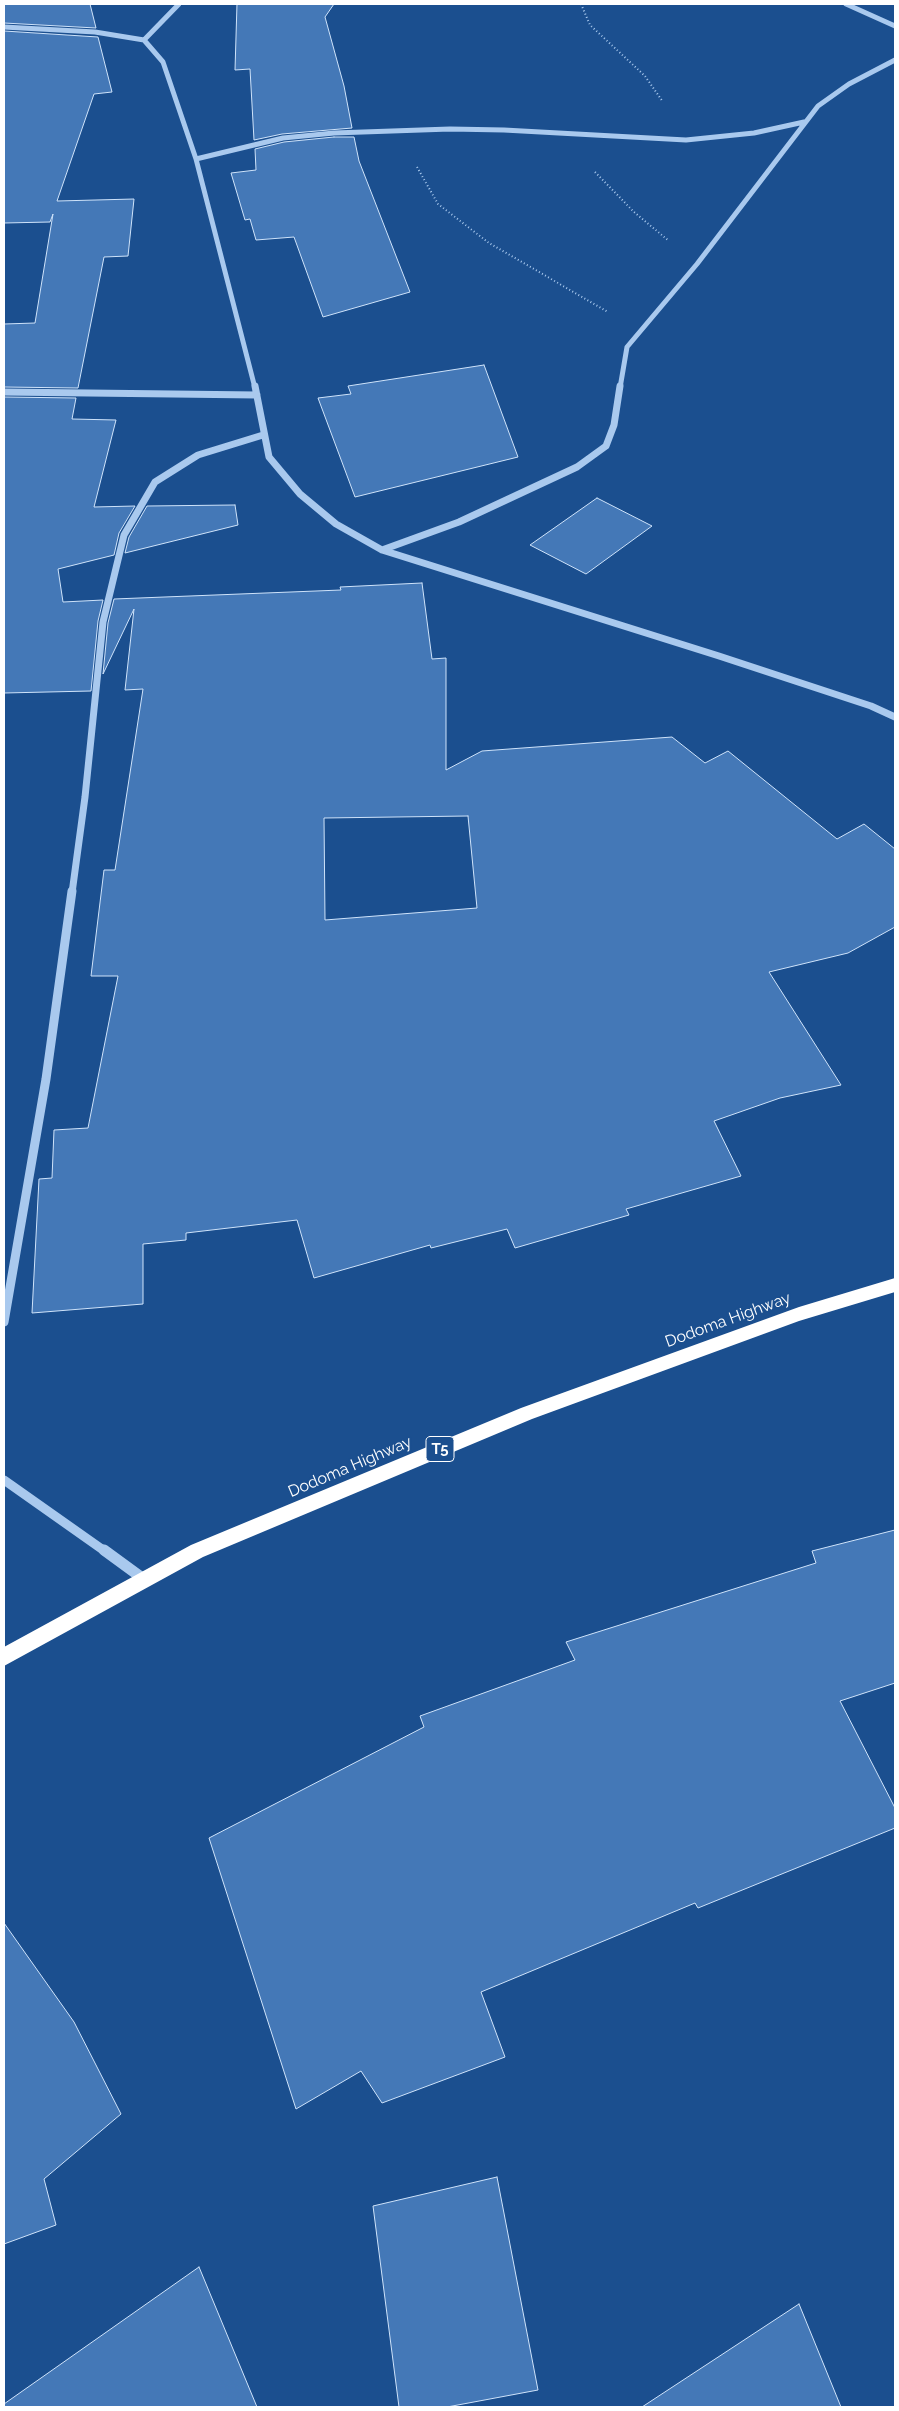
<!DOCTYPE html>
<html>
<head>
<meta charset="utf-8">
<style>
	body { margin:0 }
	#map { position:relative; width:899px; height:2411px; overflow:hidden; background:#1b4f8f; font-family:Raleway,sans-serif }
	canvas { display:block }
	.frame { position:absolute; inset:0; border:5px solid #fff; pointer-events:none }
</style>
</head>
<body>
<div id="map">
<canvas width="899" height="2411"></canvas>
<div class="frame"></div>
</div>
<script>
const ctx = document.querySelector('canvas').getContext('2d');
ctx.lineJoin = 'round';
function paint(path, color) {
  ctx.fillStyle = color;
  ctx.fill(path, 'evenodd');
}
function toPath(rows) {
  const path = new Path2D();
  for (const r of rows) {
    path.moveTo(r[0], r[1]);
    for (let i = 2; i < r.length; i += 2) path.lineTo(r[i], r[i + 1]);
  }
  return path;
}
function stroke(path, color, width, dash) {
  ctx.strokeStyle = color;
  ctx.lineWidth = width;
  ctx.lineCap = dash ? 'butt' : 'round';
  ctx.setLineDash(dash || []);
  ctx.stroke(path);
}
function drawText(font, color, halo, rows, align = 'center') {
  ctx.font = font + ' Raleway,sans-serif';
  ctx.lineWidth = 4;
  ctx.setLineDash([]);
  ctx.textBaseline = 'middle';
  ctx.strokeStyle = halo;
  ctx.fillStyle = color;
  for (const [text, x, y, turn = 0] of rows) {
    ctx.save();
    ctx.translate(x, y);
    ctx.rotate((+turn || 0) * Math.PI / 180);
    ctx.textAlign = isNaN(turn) ? turn : align;
    if (halo) ctx.strokeText(text, 0, 0);
    ctx.fillText(text, 0, 0);
    ctx.restore();
  }
}
const building = toPath([
	[4,4,90,4,96,28,4,23,4,4],
	[237,4,334,4,325,17,344,86,352,128,282,134,254,140,250,69,235,70,237,4],
	[4,31,98,37,112,92,94,94,57,201,134,199,128,256,104,257,78,388,4,387,4,324,35,323,53,214,50,222,4,223,4,31],
	[334,137,354,137,359,161,410,292,323,317,294,237,256,240,250,219,245,220,231,173,256,170,255,149,284,142,334,137],
	[484,365,518,457,355,497,318,398,351,394,348,386,484,365],
	[4,397,76,398,72,419,116,420,94,507,135,506,119,533,114,555,58,569,63,602,103,600,98,621,91,691,4,693,4,397],
	[597,498,652,526,586,574,530,545,597,498],
	[235,505,238,525,125,553,129,537,147,506,235,505],
	[422,583,432,659,446,658,446,770,482,751,672,737,705,763,728,751,837,839,864,824,895,849,895,927,848,953,769,972,841,1085,780,1098,714,1121,741,1176,626,1209,629,1215,515,1248,507,1229,431,1248,430,1245,314,1278,297,1220,186,1233,186,1240,143,1244,143,1304,32,1313,39,1179,52,1178,54,1130,88,1128,118,976,91,976,104,870,115,870,143,689,125,690,134,609,103,674,108,623,114,599,341,590,340,587,422,583],
	[468,816,477,908,325,920,324,818,468,816],
	[895,1530,895,1683,840,1701,895,1808,895,1828,698,1908,695,1903,481,1992,505,2057,382,2103,361,2071,296,2109,209,1838,424,1727,420,1716,575,1660,566,1642,816,1563,812,1551,895,1530],
	[4,1923,74,2022,121,2114,44,2179,56,2225,4,2244,4,1923],
	[497,2177,538,2390,447,2407,399,2407,373,2206,497,2177],
	[199,2267,257,2407,4,2407,4,2404,199,2267],
	[799,2304,841,2407,642,2407,799,2304]
]);
paint(building, '#4478b7');
stroke(building, '#cfe3fa', 1);
stroke(toPath([
	[581,4,590,25,645,76,663,102],
	[417,167,438,204,489,243,608,312],
	[595,172,634,212,669,241]
]), '#a9c9ee', 2, [1, 2.5]);
stroke(toPath([
	[846,4,895,26],
	[4,27,95,32,144,40,163,62,196,159,255,388],
	[144,40,179,4],
	[196,159,283,138,334,133,450,129,504,130,686,140,754,133,804,122],
	[620,388,627,347,697,264,818,106,849,84,895,60]
]), '#a9c9ee', 5);
stroke(toPath([
	[255,386,269,457,300,494,336,524,382,550,719,656,871,706,895,717],
	[4,392,257,395],
	[382,550,459,522,577,467,606,446,614,425,620,386],
	[72,893,85,797,103,622,124,535,155,482,198,455,263,435]
]), '#a9c9ee', 7);
stroke(toPath([
	[4,1322,46,1079,72,891],
	[4,1480,106,1552]
]), '#a9c9ee', 9);
stroke(toPath([
	[104,1550,145,1580]
]), '#a9c9ee', 11);
paint(toPath([
	[895,1278,895,1292,799,1321,532,1419,203,1557,4,1666,4,1647,191,1545,521,1408,799,1307,895,1278]
]), '#fff');
for (const [x, y, w] of [
	[440,1449,28]
]) {
  const box = new Path2D();
  box.roundRect(x - w / 2, y - 12.5, w, 25, 4);
  ctx.fillStyle = '#1b4f8f';
  ctx.fill(box);
  stroke(box, '#fff', 1);
}
drawText('bold 15px', '#fff', null, [
	["T5",440,1449]
]);
drawText('16px', '#fff', '#1b4f8f', [
	["Dodoma Highway",728,1320,-20],
	["Dodoma Highway",350,1467,-23]
]);
</script>
</body>
</html>
